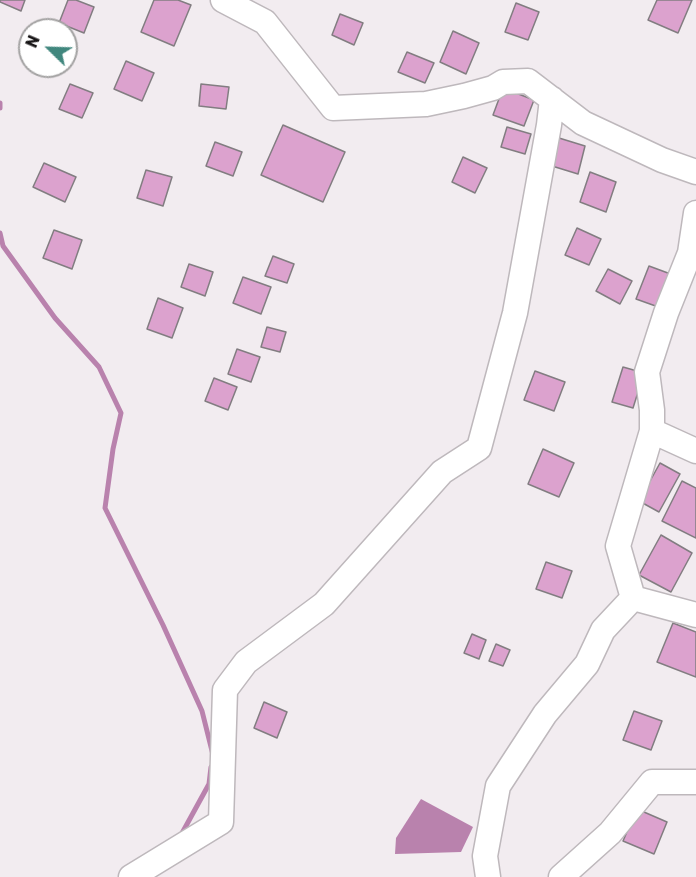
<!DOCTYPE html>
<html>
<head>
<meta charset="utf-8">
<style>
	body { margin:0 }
	#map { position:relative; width:696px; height:877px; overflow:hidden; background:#f2ecf0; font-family:Rubik,sans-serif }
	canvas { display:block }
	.north { position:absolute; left:18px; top:18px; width:60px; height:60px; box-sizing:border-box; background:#fff; border:2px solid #a3a2a2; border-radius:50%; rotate:293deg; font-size:16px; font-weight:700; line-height:24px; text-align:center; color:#181617 }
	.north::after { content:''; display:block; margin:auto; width:21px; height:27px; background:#41877e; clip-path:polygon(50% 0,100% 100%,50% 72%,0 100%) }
</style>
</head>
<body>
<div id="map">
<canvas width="696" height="877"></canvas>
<div class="north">N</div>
</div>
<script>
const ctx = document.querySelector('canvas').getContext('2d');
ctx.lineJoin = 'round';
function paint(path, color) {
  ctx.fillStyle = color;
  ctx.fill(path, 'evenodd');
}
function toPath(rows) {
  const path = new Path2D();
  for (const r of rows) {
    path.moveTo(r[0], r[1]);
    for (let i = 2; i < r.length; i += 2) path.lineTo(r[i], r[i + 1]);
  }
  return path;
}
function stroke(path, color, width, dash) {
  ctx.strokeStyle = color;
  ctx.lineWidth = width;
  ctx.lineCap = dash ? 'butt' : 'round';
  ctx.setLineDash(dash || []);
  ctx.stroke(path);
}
paint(toPath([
	[421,799,473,827,461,852,395,854,396,838]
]), '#b982ad');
stroke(toPath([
	[0,103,0,108],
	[0,233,3,246,55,318,99,367,121,413,113,449,105,508,163,625,202,711,213,755],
	[181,835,209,784,211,767]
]), '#b982ad', 5);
const building = toPath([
	[0,0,25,0,21,11,0,2,0,0],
	[68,0,76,0,94,7,84,33,59,23,68,0],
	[154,0,178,0,191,5,174,46,141,32,154,0],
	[657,0,692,0,678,33,648,20,657,0],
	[516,3,539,12,528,40,505,32,516,3],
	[340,14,363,23,354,45,332,35,340,14],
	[453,31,479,43,466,74,440,62,453,31],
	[407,52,434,63,425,83,398,72,407,52],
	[126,61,154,73,142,101,114,89,126,61],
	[70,84,93,93,82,118,59,109,70,84],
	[201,84,229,87,226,109,199,106,201,84],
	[503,88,534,100,524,126,493,115,503,88],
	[283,125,345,152,323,202,261,175,283,125],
	[507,127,531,134,525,154,501,147,507,127],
	[559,138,585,146,578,174,552,166,559,138],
	[215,142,242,152,233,176,206,166,215,142],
	[463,157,487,168,475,193,452,182,463,157],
	[44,163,76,177,65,202,33,187,44,163],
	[146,170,172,177,163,206,137,198,146,170],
	[590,172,616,182,606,212,580,202,590,172],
	[577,228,601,239,589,265,565,255,577,228],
	[54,230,82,240,72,269,43,258,54,230],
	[273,256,294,264,287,283,265,276,273,256],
	[189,264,213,272,205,296,181,287,189,264],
	[649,266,676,276,664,309,636,299,649,266],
	[608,269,632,281,620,304,596,291,608,269],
	[243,277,271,287,261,314,233,303,243,277],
	[158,298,183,308,172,338,147,329,158,298],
	[267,327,286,332,280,352,261,347,267,327],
	[237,349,260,357,251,382,228,374,237,349],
	[623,367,644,373,633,408,612,402,623,367],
	[535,371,565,382,554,411,524,400,535,371],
	[214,378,237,387,228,410,205,401,214,378],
	[543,449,574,463,559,497,528,484,543,449],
	[660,463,680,474,659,512,639,501,660,463],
	[682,481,696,488,696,538,662,521,682,481],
	[661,535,692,553,671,592,639,575,661,535],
	[546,562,572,571,562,598,536,589,546,562],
	[673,623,696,632,696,677,657,662,673,623],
	[472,634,486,640,479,659,464,653,472,634],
	[496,644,510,650,503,666,489,661,496,644],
	[264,702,287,712,277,738,254,728,264,702],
	[634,711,662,721,651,750,623,740,634,711],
	[637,809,667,822,654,854,623,841,637,809]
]);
paint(building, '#dca2ce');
stroke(building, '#827d81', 1.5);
const minor = toPath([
	[223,0,265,22,333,108,426,104,464,96,493,88,503,82,528,81,583,123,662,160,696,172],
	[696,213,690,253,666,313,647,372,652,410,652,431,696,451],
	[633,598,618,546,652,431],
	[131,877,221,822,225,690,246,662,324,604,442,472,479,448,515,313,549,125,552,99],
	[488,877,485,856,498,786,545,714,587,664,603,630,633,598,696,615],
	[561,877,610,833,652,782,696,782]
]);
stroke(minor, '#beb8bc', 27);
stroke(minor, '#fff', 24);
</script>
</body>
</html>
